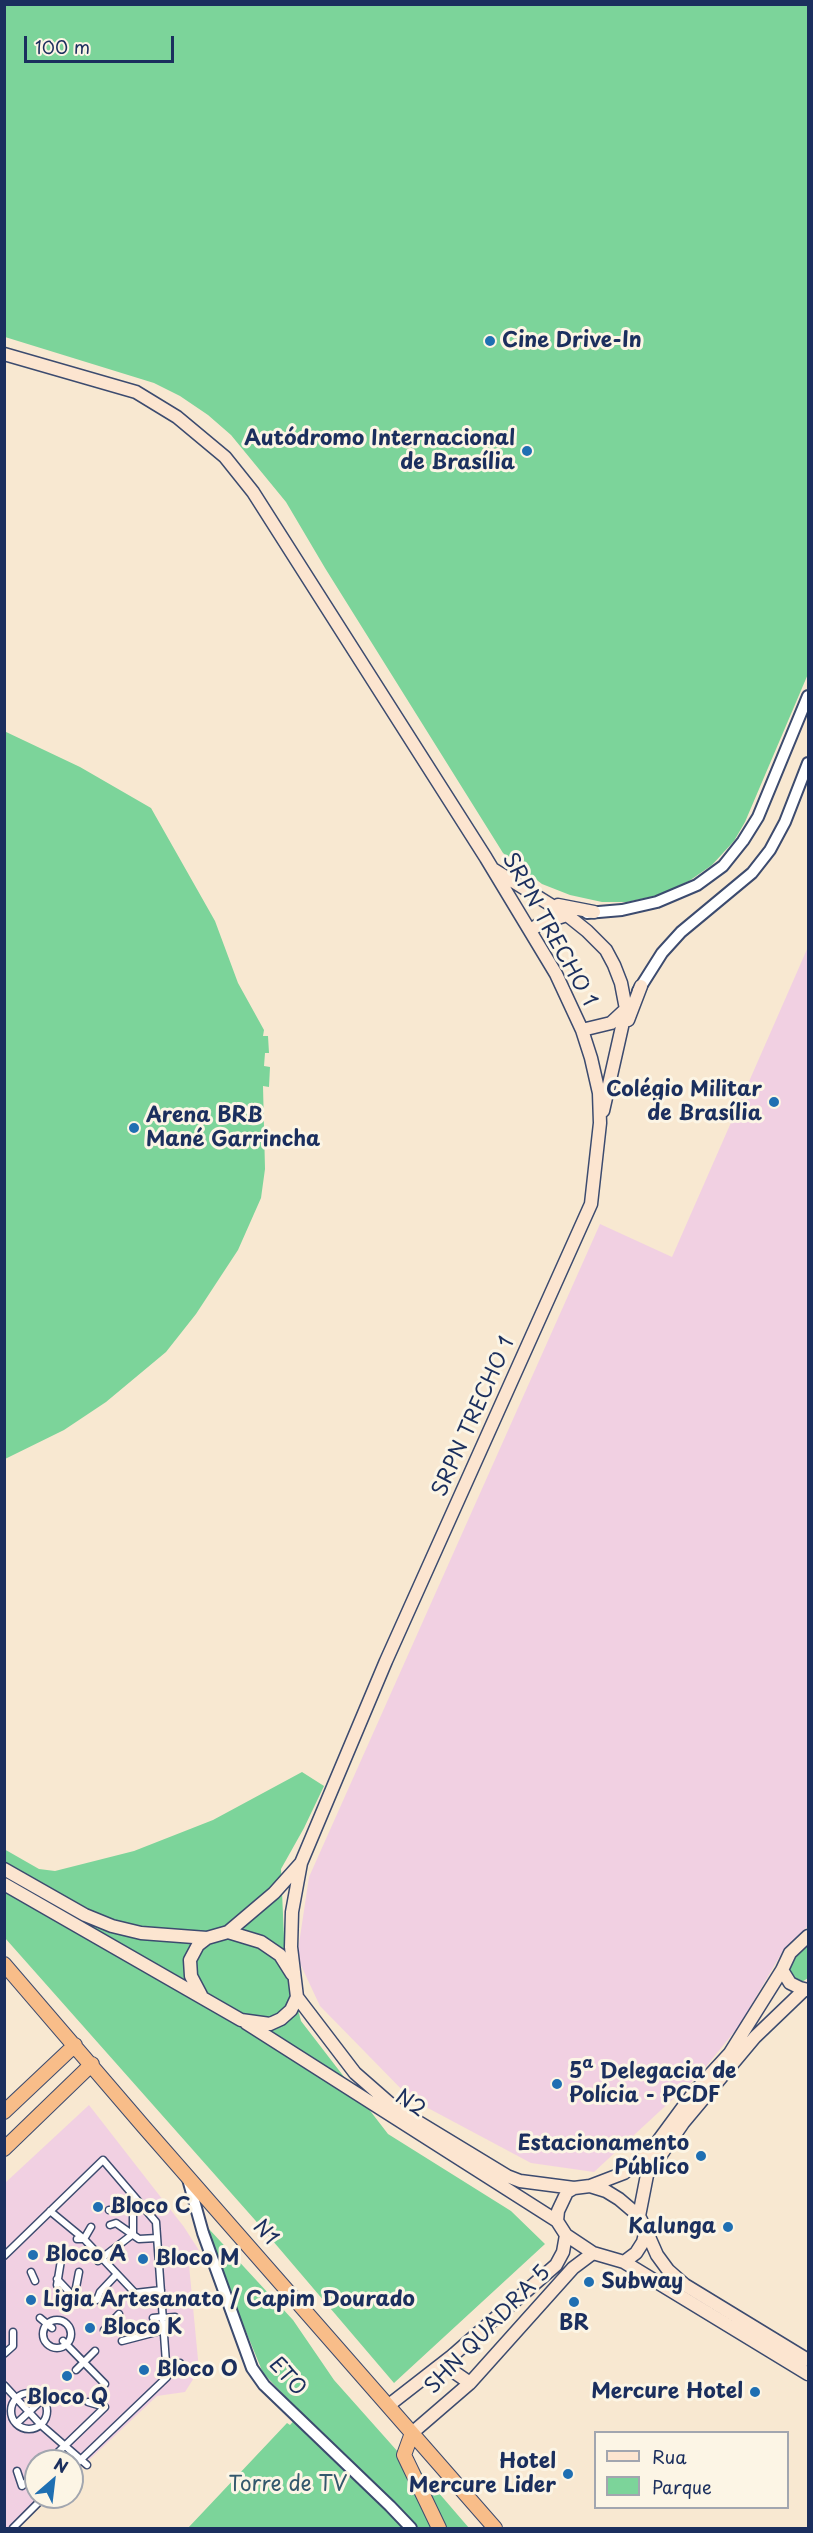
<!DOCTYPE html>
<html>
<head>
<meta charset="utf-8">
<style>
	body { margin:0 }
	#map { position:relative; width:813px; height:2533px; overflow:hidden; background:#f8e8d1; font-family:"Playpen Sans",sans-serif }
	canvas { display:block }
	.frame { position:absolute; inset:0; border:6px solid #1b2f5e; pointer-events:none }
	.legend { position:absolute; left:594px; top:2431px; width:195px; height:78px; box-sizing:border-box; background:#fcf5e5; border:2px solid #a2a6af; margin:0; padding:8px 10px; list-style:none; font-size:18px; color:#1b2f5e }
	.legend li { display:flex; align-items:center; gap:12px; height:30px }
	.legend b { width:30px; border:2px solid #a2a6af }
	.north { position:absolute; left:24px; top:2449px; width:60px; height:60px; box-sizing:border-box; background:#fcf5e5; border:2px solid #a2a6af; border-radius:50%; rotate:28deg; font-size:16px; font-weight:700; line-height:24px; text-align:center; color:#1b2f5e }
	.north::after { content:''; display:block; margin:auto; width:21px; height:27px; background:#1f6fb2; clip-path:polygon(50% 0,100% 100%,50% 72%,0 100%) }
	.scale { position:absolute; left:24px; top:36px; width:150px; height:27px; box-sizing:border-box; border:3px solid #1b2f5e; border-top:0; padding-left:8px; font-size:18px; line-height:21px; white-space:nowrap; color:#1b2f5e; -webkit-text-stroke:4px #fcf5e5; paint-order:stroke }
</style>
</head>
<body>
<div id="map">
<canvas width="813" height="2533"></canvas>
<div class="frame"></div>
<ul class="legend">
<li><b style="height:8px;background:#fce5d0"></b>Rua</li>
<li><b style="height:16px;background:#7cd49a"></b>Parque</li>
</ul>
<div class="north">N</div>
<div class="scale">100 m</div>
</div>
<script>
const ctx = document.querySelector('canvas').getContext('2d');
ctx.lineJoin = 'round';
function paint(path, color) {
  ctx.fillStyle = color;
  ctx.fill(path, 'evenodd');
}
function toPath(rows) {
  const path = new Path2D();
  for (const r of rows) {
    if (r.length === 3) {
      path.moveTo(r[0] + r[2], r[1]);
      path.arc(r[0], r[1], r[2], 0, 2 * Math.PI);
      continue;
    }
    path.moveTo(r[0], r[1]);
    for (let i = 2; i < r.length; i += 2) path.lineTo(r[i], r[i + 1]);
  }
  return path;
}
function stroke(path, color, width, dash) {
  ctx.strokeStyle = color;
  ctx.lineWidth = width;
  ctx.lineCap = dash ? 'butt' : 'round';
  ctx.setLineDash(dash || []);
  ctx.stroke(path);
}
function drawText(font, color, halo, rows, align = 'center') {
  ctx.font = font + ' "Playpen Sans",sans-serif';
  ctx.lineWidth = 6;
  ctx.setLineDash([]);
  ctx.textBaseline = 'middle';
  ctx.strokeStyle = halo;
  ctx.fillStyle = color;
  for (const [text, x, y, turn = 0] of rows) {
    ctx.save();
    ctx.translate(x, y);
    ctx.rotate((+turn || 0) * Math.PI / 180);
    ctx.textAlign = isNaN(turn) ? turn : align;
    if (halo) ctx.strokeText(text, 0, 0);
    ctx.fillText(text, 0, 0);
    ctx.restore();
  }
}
paint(toPath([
	[808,947,808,1926,784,1949,739,2026,700,2074,594,2172,531,2163,411,2099,320,2006,297,1957,309,1877,600,1224,672,1257],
	[89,2105,184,2227,202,2255,189,2265,199,2370,185,2392,157,2396,72,2476,72,2461,36,2461,36,2497,50,2497,17,2528,5,2528,5,2183]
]), '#f1d0e2');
paint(toPath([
	[4,5,808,5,808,674,745,822,734,841,712,865,689,881,659,895,627,902,602,902,570,895,542,884,517,865,503,853,325,568,286,502,231,435,208,415,180,396,154,383,5,337],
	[4,731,80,767,151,808,215,921,238,983,264,1030,263,1036,268,1036,269,1053,265,1053,264,1066,270,1067,269,1087,263,1086,265,1169,261,1198,238,1250,196,1314,166,1352,106,1402,64,1430,5,1459],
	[302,1772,324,1786,304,1828,281,1869,285,1960,301,2021,388,2134,511,2211,545,2244,394,2383,255,2220,5,1938,4,1849,39,1869,55,1871,134,1851,213,1820],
	[808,1945,808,1978,802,1982,794,1982,787,1975,792,1954,801,1946],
	[209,2229,293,2320,334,2380,415,2471,407,2456,469,2528,188,2528,287,2423,290,2425,301,2413,263,2373,211,2246]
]), '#7cd49a');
const pedestrian = toPath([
	[109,2210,133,2209,139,2203],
	[50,2211,84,2239,135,2293,161,2290],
	[110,2225,116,2223,139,2239,157,2238],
	[133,2235,133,2209],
	[77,2239,84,2239,91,2227],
	[4,2256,103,2160,156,2222,167,2377,72,2468],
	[98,2261,133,2234],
	[31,2272,35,2281],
	[57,2279,74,2297,97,2300,100,2292,117,2274],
	[57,2285,62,2254],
	[74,2298,79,2272],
	[40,2318,52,2328],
	[153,2318,162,2317],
	[163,2318,175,2317],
	[57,2334,14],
	[104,2330,119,2314],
	[63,2341,105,2384],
	[122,2341,164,2330],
	[4,2354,13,2346,13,2332],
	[166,2367,177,2366,180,2363],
	[76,2370,95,2351],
	[4,2385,41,2425,87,2465],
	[29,2411,18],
	[17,2423,43,2399],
	[49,2461,105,2407,88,2402],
	[17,2471,22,2486,36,2473],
	[13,2528,44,2497]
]);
const tertiary = toPath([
	[587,913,622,910,657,902,697,885,723,866,743,841,758,817,808,696],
	[638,991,662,953,681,932,752,873,770,850,785,822,808,763],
	[188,2179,203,2233,252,2368,264,2385,390,2506,411,2528]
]);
const secondary = toPath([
	[4,354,136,392,177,417,225,457,253,492,486,858,556,974,582,1030,591,1058,599,1093,600,1123,591,1204,386,1661,301,1863,292,1912,291,1947,297,1997,291,2010,281,2019,270,2024,241,2020,4,1884],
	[493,869,567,915,587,931,606,950,614,965,621,983,626,1009,603,1111],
	[558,905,594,912],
	[531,930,541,923,567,915],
	[628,1020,641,986],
	[582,1030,611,1023,625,1010],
	[4,1869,85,1915,112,1926,141,1933,207,1938],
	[228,1932,274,1893,300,1864],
	[782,1970,790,1983,800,1988,808,1990],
	[201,1995,191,1976,190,1960,198,1945,207,1938,228,1932,261,1942,280,1955,292,1974],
	[297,1997,355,2073,395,2108,507,2176,520,2181,574,2188],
	[246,2023,557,2221,566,2235,593,2253,624,2262,636,2253,643,2242,646,2230,639,2216,619,2199,606,2191,590,2186,574,2188,567,2192,558,2211,557,2221],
	[590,2186,624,2173,650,2152,695,2091,730,2053,782,1970,790,1953,808,1936],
	[639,2216,647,2175,683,2123,755,2037,804,1990],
	[646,2230,657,2255,668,2270,685,2285,808,2360],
	[624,2262,808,2374],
	[452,2356,454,2372,470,2383],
	[389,2405,452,2356,556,2265,563,2252,566,2235],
	[412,2433,470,2383,573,2268,593,2253]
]);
const trunk = toPath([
	[4,1964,144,2127,495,2528],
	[4,2112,75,2045],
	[4,2149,92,2064],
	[412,2433,404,2455,439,2528]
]);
stroke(pedestrian, '#3c4b6f', 9);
stroke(tertiary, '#3c4b6f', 14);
stroke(secondary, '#3c4b6f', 15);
stroke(trunk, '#3c4b6f', 16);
stroke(pedestrian, '#fff', 6);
stroke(tertiary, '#fff', 10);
stroke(secondary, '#fce5d0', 12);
stroke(trunk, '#f8bd89', 14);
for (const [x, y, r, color] of [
	[490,341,6,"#1f6fb2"],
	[527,451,6,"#1f6fb2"],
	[774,1102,6,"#1f6fb2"],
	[134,1128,6,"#1f6fb2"],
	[557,2084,6,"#1f6fb2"],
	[701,2156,6,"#1f6fb2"],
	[98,2207,6,"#1f6fb2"],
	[728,2227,6,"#1f6fb2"],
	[33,2255,6,"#1f6fb2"],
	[143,2259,6,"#1f6fb2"],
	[589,2282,6,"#1f6fb2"],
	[31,2300,6,"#1f6fb2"],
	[574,2302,6,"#1f6fb2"],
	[90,2328,6,"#1f6fb2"],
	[144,2370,6,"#1f6fb2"],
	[67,2376,6,"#1f6fb2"],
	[755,2392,6,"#1f6fb2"],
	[568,2474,6,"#1f6fb2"]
]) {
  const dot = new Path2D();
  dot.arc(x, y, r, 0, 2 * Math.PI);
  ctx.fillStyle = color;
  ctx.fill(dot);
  stroke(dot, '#fcf5e5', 2);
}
drawText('bold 21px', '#1b2f5e', '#fcf5e5', [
	["Cine Drive-In",502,341],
	["Autódromo Internacional",515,439,"right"],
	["de Brasília",515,463,"right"],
	["Colégio Militar",762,1090,"right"],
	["de Brasília",762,1114,"right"],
	["Arena BRB",146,1116],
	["Mané Garrincha",146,1140],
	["5ª Delegacia de",569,2072],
	["Polícia - PCDF",569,2096],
	["Estacionamento",689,2144,"right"],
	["Público",689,2168,"right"],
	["Bloco C",110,2207],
	["Kalunga",716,2227,"right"],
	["Bloco A",45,2255],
	["Bloco M",155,2259],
	["Subway",601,2282],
	["Ligia Artesanato / Capim Dourado",43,2300],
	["BR",574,2324,"center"],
	["Bloco K",102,2328],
	["Bloco O",156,2370],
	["Mercure Hotel",743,2392,"right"],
	["Bloco Q",67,2398,"center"],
	["Hotel",556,2462,"right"],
	["Mercure Lider",556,2486,"right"]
], 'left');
drawText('21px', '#1b2f5e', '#fcf5e5', [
	["SRPN TRECHO 1",549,930,61],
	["SRPN TRECHO 1",474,1417,-66],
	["N2",410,2104,33],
	["N1",265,2233,48],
	["SHN QUADRA 5",488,2330,-46],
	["ETO",287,2377,48]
]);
drawText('21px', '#33586d', '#fcf5e5', [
	["Torre de TV",288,2485]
]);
</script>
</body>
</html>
